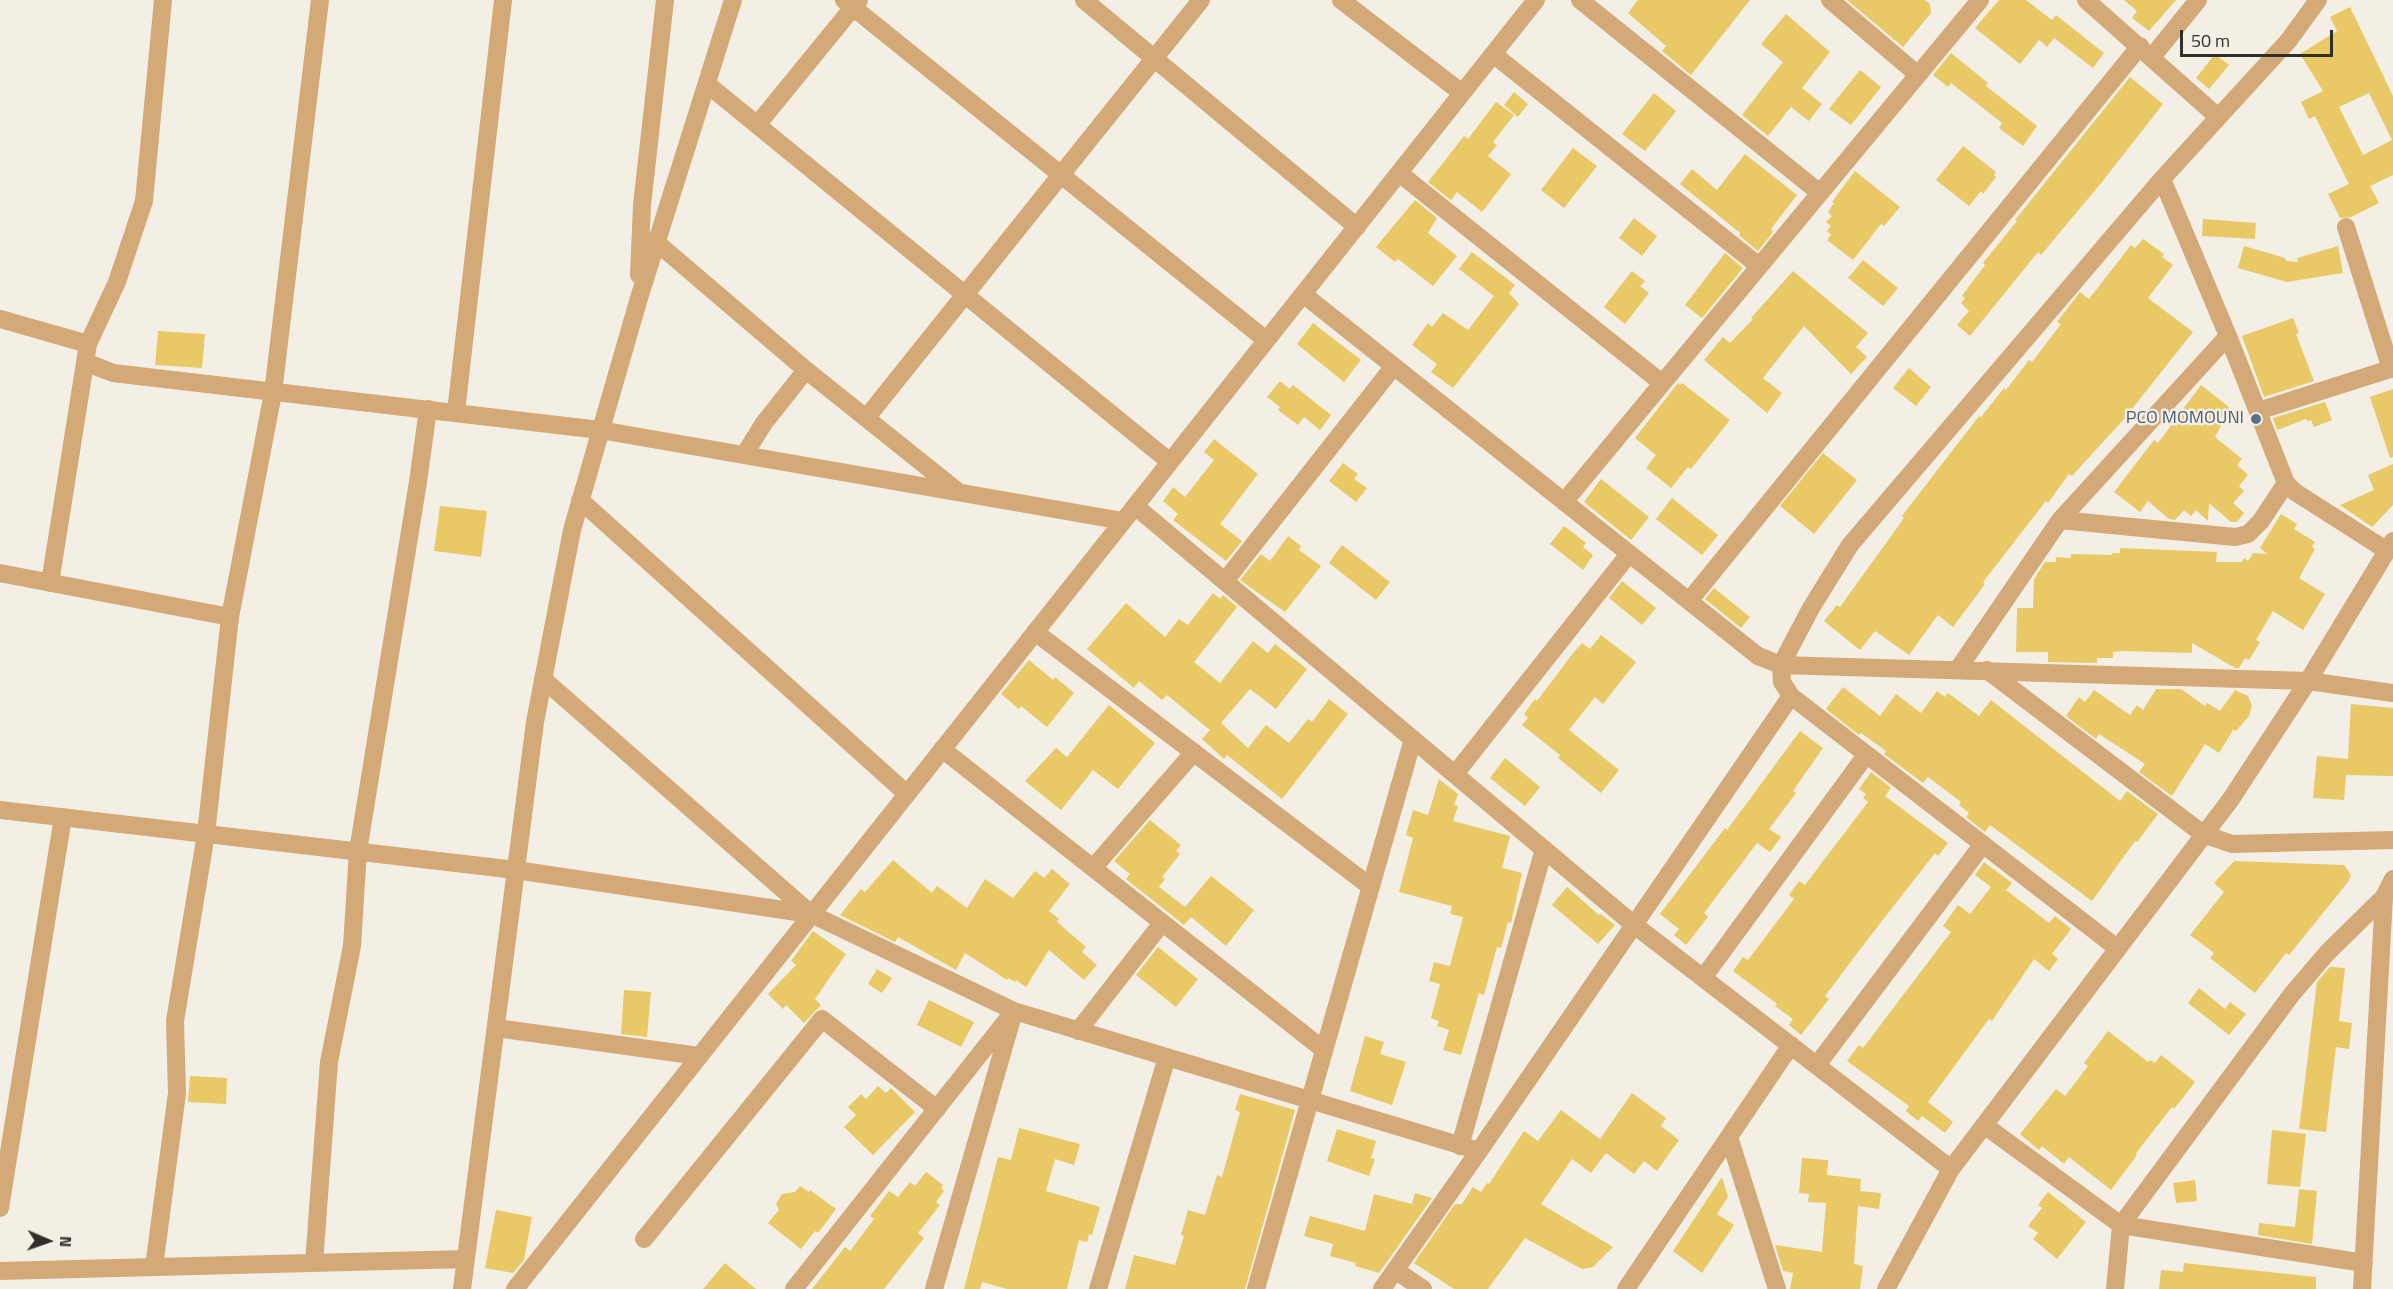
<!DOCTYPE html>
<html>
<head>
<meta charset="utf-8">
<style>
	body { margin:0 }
	#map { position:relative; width:2393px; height:1289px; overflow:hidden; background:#f3efe5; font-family:"Titillium Web",sans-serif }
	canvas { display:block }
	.north { position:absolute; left:18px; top:1211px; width:60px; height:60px; -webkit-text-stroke:4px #f3efe5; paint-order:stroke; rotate:92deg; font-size:16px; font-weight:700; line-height:24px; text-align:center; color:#302f2b }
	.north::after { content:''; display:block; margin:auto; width:21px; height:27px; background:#302f2b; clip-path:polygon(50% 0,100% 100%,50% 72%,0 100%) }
	.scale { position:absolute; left:2180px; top:30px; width:153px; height:27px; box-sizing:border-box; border:3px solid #302f2b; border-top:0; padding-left:8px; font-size:18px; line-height:21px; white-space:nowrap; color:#302f2b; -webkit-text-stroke:4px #f3efe5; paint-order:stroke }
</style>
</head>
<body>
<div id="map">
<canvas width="2393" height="1289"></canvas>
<div class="north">N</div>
<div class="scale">50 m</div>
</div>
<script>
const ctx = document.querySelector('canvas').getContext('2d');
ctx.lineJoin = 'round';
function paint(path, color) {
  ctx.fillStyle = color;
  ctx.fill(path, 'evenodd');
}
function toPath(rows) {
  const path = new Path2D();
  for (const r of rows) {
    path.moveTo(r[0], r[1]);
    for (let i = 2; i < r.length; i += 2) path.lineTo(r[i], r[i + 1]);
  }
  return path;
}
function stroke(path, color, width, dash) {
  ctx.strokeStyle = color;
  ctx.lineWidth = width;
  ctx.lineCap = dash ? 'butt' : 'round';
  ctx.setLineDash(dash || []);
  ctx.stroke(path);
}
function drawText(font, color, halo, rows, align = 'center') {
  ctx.font = font + ' "Titillium Web",sans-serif';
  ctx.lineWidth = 5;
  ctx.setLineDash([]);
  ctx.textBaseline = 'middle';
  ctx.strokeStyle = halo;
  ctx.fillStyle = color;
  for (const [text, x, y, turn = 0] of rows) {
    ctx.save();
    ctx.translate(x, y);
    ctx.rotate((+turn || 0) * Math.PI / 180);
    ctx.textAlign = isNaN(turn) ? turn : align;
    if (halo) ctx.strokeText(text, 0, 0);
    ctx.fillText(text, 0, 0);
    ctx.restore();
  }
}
paint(toPath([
	[1638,0,1750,0,1691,75,1662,51,1666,46,1628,13],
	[1847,0,1925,0,1930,4,1931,13,1903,47],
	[1999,0,2026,0,2052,20,2056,15,2104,53,2093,68,2054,38,2047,47,2039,40,2020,64,1975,28],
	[2124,0,2176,0,2149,31,2132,18,2137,11],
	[2350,7,2393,96,2393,175,2370,186,2379,203,2351,217,2340,218,2328,194,2349,184,2315,116,2309,119,2301,102,2323,91,2300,54,2337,31,2330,17],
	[2369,93,2392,140,2363,155,2339,107],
	[1786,14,1830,52,1802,88,1822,104,1809,121,1791,107,1768,136,1742,115,1783,62,1761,44],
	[1951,53,1988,83,1986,86,2037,126,2023,146,1999,128,2002,123,1951,83,1948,87,1933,75],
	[2215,54,2229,65,2209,89,2196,78],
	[1860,70,1881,87,1851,125,1829,109],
	[2130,77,2163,104,2102,182,2041,255,2038,252,1970,336,1957,325,1969,311,1961,303,1965,298,1962,296,1985,265,1983,263,2017,221,2015,220],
	[1514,92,1528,104,1518,117,1504,105],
	[1654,93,1676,111,1645,151,1622,134],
	[1496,102,1514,115,1493,142,1497,145,1488,156,1511,174,1482,212,1457,192,1451,200,1428,182,1464,136,1468,139],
	[1963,146,1996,172,1994,175,1996,177,1983,194,1981,191,1969,206,1936,180],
	[1573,148,1597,166,1564,208,1541,190],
	[1745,154,1797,195,1771,229,1773,232,1758,251,1739,235,1740,233,1680,184,1692,169,1717,190],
	[1855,171,1900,207,1884,226,1881,224,1853,260,1827,240,1831,235,1827,231,1831,226,1826,222,1832,216,1828,212,1834,203,1832,202],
	[1415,200,1437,218,1428,233,1457,256,1433,286,1398,259,1395,262,1376,247],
	[1634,218,1657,236,1642,256,1619,238],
	[2203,219,2256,223,2255,239,2202,236],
	[2143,239,2164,254,2162,257,2173,265,2148,298,2193,332,2124,419,2072,476,2069,474,2048,503,2046,501,1983,582,1985,584,1953,627,1938,615,1909,655,1875,631,1860,650,1824,621,1837,605,1840,607,1904,518,1902,516,1979,416,1981,417,2004,388,2006,390,2029,360,2032,362,2061,324,2057,322,2080,292,2089,299,2131,245,2135,248],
	[2244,246,2285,258,2286,261,2298,262,2297,258,2338,246,2343,273,2287,282,2238,268],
	[1472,252,1515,285,1509,293,1519,304,1453,388,1431,372,1437,364,1412,345,1428,323,1432,327,1443,313,1468,330,1494,296,1459,269],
	[1725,253,1743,268,1702,318,1685,305],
	[1863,260,1898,288,1883,306,1848,278],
	[1632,271,1645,281,1640,286,1649,293,1625,324,1604,307],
	[1793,271,1868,333,1856,347,1867,357,1851,374,1804,326,1763,378,1782,393,1767,413,1704,360,1723,337,1730,343,1753,319,1751,318],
	[2293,318,2299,333,2296,334,2314,381,2264,397,2242,336],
	[1313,323,1361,360,1344,382,1297,344],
	[158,331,205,334,202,368,155,365],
	[1909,368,1931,387,1916,406,1893,388],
	[1280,381,1290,389,1293,385,1331,415,1320,430,1304,417,1298,425,1278,410,1280,407,1267,397],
	[1678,383,1680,385,1682,383,1730,420,1691,469,1688,467,1671,488,1646,468,1656,455,1635,438],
	[2201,385,2229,407,2219,421,2222,424,2215,437,2242,459,2237,465,2248,475,2239,486,2244,491,2233,503,2244,513,2237,522,2231,522,2209,503,2208,521,2196,510,2191,516,2184,510,2175,520,2169,519,2148,501,2140,512,2114,492,2154,440,2158,443],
	[2393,389,2393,457,2390,458,2370,397],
	[2325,402,2332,420,2314,427,2311,420,2307,421,2306,419,2277,430,2273,418],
	[1214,439,1258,474,1220,524,1242,541,1226,561,1173,520,1178,514,1163,501,1173,487,1185,497,1214,460,1204,452],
	[1823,453,1857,480,1814,534,1780,506],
	[1343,463,1358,474,1354,479,1367,488,1356,502,1329,481],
	[2393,464,2393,505,2372,527,2340,505,2374,490,2368,475],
	[1601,479,1649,517,1631,540,1584,502],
	[1672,498,1718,535,1702,555,1656,519],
	[440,506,487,511,481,557,434,551],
	[2281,514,2297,524,2294,529,2315,542,2312,547,2315,549,2299,578,2325,594,2303,630,2273,611,2256,640,2260,642,2249,660,2245,658,2239,668,2235,668,2192,643,2192,653,2122,651,2113,652,2113,658,2097,658,2097,663,2048,662,2048,652,2016,652,2017,608,2033,608,2034,579,2045,562,2056,562,2056,557,2071,558,2071,554,2112,555,2112,553,2120,553,2120,548,2217,552,2216,562,2242,562,2244,558,2248,561,2253,553,2267,554,2260,548],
	[1564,526,1586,543,1583,547,1593,555,1583,570,1550,544],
	[1288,536,1301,546,1299,550,1321,566,1285,612,1240,580,1261,554,1270,561],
	[1342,545,1390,582,1376,600,1329,563],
	[1622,581,1656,608,1642,625,1609,598],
	[1714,588,1750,617,1741,628,1705,599],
	[1213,593,1220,599,1223,595,1237,607,1194,662,1220,683,1253,641,1268,653,1275,644,1307,669,1276,709,1250,689,1221,723,1248,748,1266,725,1289,743,1308,719,1312,722,1329,699,1348,714,1282,799,1227,755,1224,759,1202,739,1210,730,1167,695,1162,700,1139,681,1134,688,1087,649,1126,603,1165,637,1179,619,1188,625],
	[1601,635,1636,662,1603,704,1595,697,1569,730,1619,770,1601,793,1558,758,1560,755,1522,725,1528,718,1524,714,1535,699,1537,701,1574,652,1582,643,1590,649],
	[1029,660,1053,680,1055,677,1074,693,1047,727,1021,706,1019,709,1001,694],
	[1843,687,1880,716,1896,694,1921,713,1937,691,1945,697,1948,693,1979,716,1991,700,2120,801,2127,791,2158,814,2137,842,2135,841,2092,901,1990,825,1985,832,1966,817,1969,813,1959,805,1961,802,1928,777,1923,783,1884,754,1886,751,1861,733,1859,735,1826,709],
	[2156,689,2181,689,2205,706,2207,703,2220,711,2235,690,2248,696,2252,706,2249,716,2236,731,2233,730,2219,753,2205,744,2172,796,2139,772,2145,764,2099,734,2096,739,2066,716,2079,697,2085,702,2094,690,2130,715,2137,705,2143,710],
	[2351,704,2393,708,2393,776,2346,775,2344,800,2313,798,2317,756,2348,759],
	[1109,705,1155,743,1118,789,1093,770,1061,810,1025,781,1056,748,1067,757],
	[1800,731,1823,748,1793,791,1796,793,1769,829,1781,837,1770,852,1757,843,1704,913,1708,917,1686,945,1674,935,1679,929,1660,914,1725,828,1727,830],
	[1505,758,1540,787,1525,806,1490,778],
	[1871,772,1891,788,1885,796,1948,843,1938,856,1935,853,1861,948,1825,996,1829,999,1801,1035,1789,1025,1793,1019,1775,1006,1777,1004,1733,971,1743,957,1748,960,1794,899,1789,895,1799,881,1805,885,1868,802,1863,798,1866,794,1859,789],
	[1439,779,1458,794,1454,805,1458,806,1453,821,1510,836,1502,868,1522,873,1511,923,1508,922,1501,948,1497,947,1484,995,1479,993,1461,1055,1443,1050,1449,1030,1437,1026,1439,1021,1431,1018,1440,984,1429,981,1434,962,1450,966,1463,917,1450,914,1452,906,1399,892,1413,838,1406,835,1413,810,1428,815],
	[1150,820,1181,845,1176,851,1180,854,1162,877,1165,879,1159,887,1185,907,1211,876,1254,910,1226,946,1191,917,1184,925,1126,879,1130,874,1114,861],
	[893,860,932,893,937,886,967,908,985,879,1013,898,1035,871,1044,878,1052,869,1070,884,1049,911,1059,919,1057,922,1086,947,1082,952,1097,965,1084,980,1049,950,1026,987,1016,980,1015,982,1008,978,1007,980,965,953,956,970,898,937,895,942,840,915,861,889,865,892],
	[2234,861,2344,865,2351,875,2348,882,2289,955,2286,953,2255,993,2210,958,2214,953,2190,935,2224,892,2214,883],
	[1984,862,2012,883,2006,890,2019,900,2049,923,2055,916,2071,929,2052,954,2058,959,2049,971,2034,959,1992,1021,1989,1019,1928,1102,1953,1122,1945,1133,1922,1116,1918,1121,1906,1111,1909,1106,1847,1061,1859,1045,1863,1048,1951,932,1943,926,1958,905,1970,914,1991,887,1975,875],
	[1567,887,1599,915,1601,914,1615,925,1598,944,1552,905],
	[813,931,846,954,815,999,821,1005,804,1023,786,1005,783,1009,768,994,796,965,791,961],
	[1158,947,1198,979,1176,1007,1136,975],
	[2330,967,2345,968,2339,1021,2352,1023,2349,1049,2336,1047,2326,1132,2299,1129,2317,982],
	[877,969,892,978,882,993,868,984],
	[2199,988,2225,1009,2230,1002,2246,1014,2229,1035,2188,1003],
	[624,990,651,992,647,1037,621,1034],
	[929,1000,974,1022,961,1047,917,1025],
	[2108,1031,2148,1062,2150,1060,2155,1063,2161,1055,2195,1082,2174,1109,2172,1107,2136,1153,2137,1155,2111,1190,2069,1157,2064,1164,2042,1146,2039,1150,2020,1134,2056,1089,2065,1096,2088,1066,2084,1063],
	[1365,1036,1384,1042,1380,1054,1406,1062,1392,1105,1350,1091],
	[190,1076,227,1078,226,1104,188,1102],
	[878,1086,886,1093,891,1088,915,1112,873,1155,844,1127,856,1115,848,1107,861,1094,866,1099],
	[1632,1093,1666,1118,1661,1126,1679,1140,1657,1171,1644,1161,1634,1174,1606,1153,1591,1173,1572,1159,1541,1204,1613,1247,1593,1267,1582,1269,1525,1238,1488,1289,1454,1289,1414,1263,1455,1204,1462,1204,1473,1187,1481,1192,1487,1183,1489,1184,1524,1131,1538,1141,1561,1110,1600,1139],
	[1240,1094,1295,1110,1245,1289,1125,1289,1134,1255,1175,1265,1184,1236,1181,1235,1188,1210,1205,1215,1217,1175,1222,1177,1240,1112,1235,1110],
	[1019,1128,1080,1144,1074,1165,1055,1159,1046,1191,1100,1207,1092,1235,1089,1234,1087,1242,1079,1240,1067,1289,1007,1289,982,1282,980,1289,964,1289,998,1157,1011,1160],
	[1337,1129,1376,1141,1371,1158,1375,1159,1369,1176,1327,1161],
	[2272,1130,2306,1134,2300,1187,2267,1184],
	[1802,1158,1828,1160,1827,1175,1861,1179,1860,1191,1881,1193,1879,1209,1858,1206,1854,1264,1863,1266,1860,1289,1790,1289,1793,1273,1783,1271,1775,1245,1822,1252,1826,1203,1808,1202,1809,1194,1799,1193],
	[926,1172,943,1185,941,1188,944,1191,936,1202,940,1205,918,1233,924,1238,884,1289,812,1289,845,1247,850,1251,874,1219,870,1216,889,1191,898,1197,910,1182,915,1186],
	[1722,1177,1728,1197,1717,1214,1734,1225,1702,1273,1673,1251],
	[2195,1180,2197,1201,2176,1203,2173,1183],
	[800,1186,809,1192,810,1190,836,1209,818,1233,815,1231,801,1249,768,1223,779,1210,776,1204,782,1194,795,1192],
	[2299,1189,2317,1191,2312,1244,2258,1235,2259,1223,2295,1227],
	[2048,1192,2086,1222,2057,1259,2033,1239,2038,1233,2028,1226,2042,1208,2038,1205],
	[1415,1193,1432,1198,1379,1273,1355,1266,1356,1263,1330,1256,1333,1244,1304,1236,1310,1216,1365,1231,1374,1194,1412,1204],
	[496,1210,532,1217,524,1260,513,1273,485,1268],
	[725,1263,756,1289,703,1289],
	[2184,1263,2316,1277,2316,1289,2159,1289,2161,1270,2183,1272]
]), '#e9c866');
stroke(toPath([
	[844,0,1266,340],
	[1084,0,1357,227],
	[1341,0,1462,93],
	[1580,0,1820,193],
	[1830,0,1918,75],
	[2086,0,2218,117],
	[2318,0,2289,40,2162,179,1850,545,1811,608,1781,665,2308,681,2393,693],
	[1493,54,1759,266],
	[2152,57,2198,0],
	[707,84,1170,462],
	[757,125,859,0],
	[1399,173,1662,383],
	[2162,179,2228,336,2286,483,2295,492,2386,550],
	[2346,227,2391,369],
	[656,242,806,370,956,490],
	[639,275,642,205,665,0],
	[1303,294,1758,656,1781,665,1782,682,1791,696,2117,948],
	[0,319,88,344],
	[85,362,113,373,600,430,1123,521],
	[2258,411,2393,368],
	[456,412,503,0],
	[867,417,1201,0],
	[744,455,764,423,806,370],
	[580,500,907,794],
	[1564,502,1980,0],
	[1135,506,1633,924,1951,1169],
	[2060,520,2235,537,2248,534,2261,521,2286,483],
	[0,573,230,617],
	[1225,581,1394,366],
	[50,583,88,344,117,282,144,201,163,0],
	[1689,601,2140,46],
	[1035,632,1371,887],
	[1958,669,2060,520,2228,336],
	[1987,670,2203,834,2232,844,2393,840],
	[543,679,811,914,1014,1011,1479,1151],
	[942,749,1324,1050],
	[1455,774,1629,554],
	[0,810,516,870,810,914],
	[1093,868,1194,752],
	[1703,978,1866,755],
	[496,1028,699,1056],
	[1078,1031,1162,923],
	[1817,1065,1983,844],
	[1984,1125,2121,1225,2364,1263],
	[1729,1137,1777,1289],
	[1460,1146,1544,849],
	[0,1208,63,817],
	[644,1239,822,1019,937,1109],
	[314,1263,329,1062,352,946,358,851,418,482,428,409],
	[154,1267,177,1093,175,1021,206,834,230,617,273,393,320,0],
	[1395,1270,1423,1289],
	[0,1271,466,1259],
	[462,1289,535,722,572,530,639,298,733,0],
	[515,1289,1536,0],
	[794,1289,1014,1011],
	[934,1289,1011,1022],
	[1098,1289,1167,1057],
	[1256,1289,1413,739],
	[1382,1289,1479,1151,1791,696],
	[1626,1289,1791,1045],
	[1886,1289,1951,1169,2231,799,2308,681,2393,541],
	[2115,1289,2121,1225,2292,994,2327,953,2384,897,2393,879],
	[2362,1289,2384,897]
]), '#d3a977', 18);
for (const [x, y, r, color] of [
	[2256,419,6,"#5c6f8a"]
]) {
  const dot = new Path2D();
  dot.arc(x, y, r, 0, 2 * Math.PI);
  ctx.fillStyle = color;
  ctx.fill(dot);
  stroke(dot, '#f3efe5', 2);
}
drawText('18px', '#4e5e75', '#f3efe5', [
	["PCO MOMOUNI",2244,419]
], 'right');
</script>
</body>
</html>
